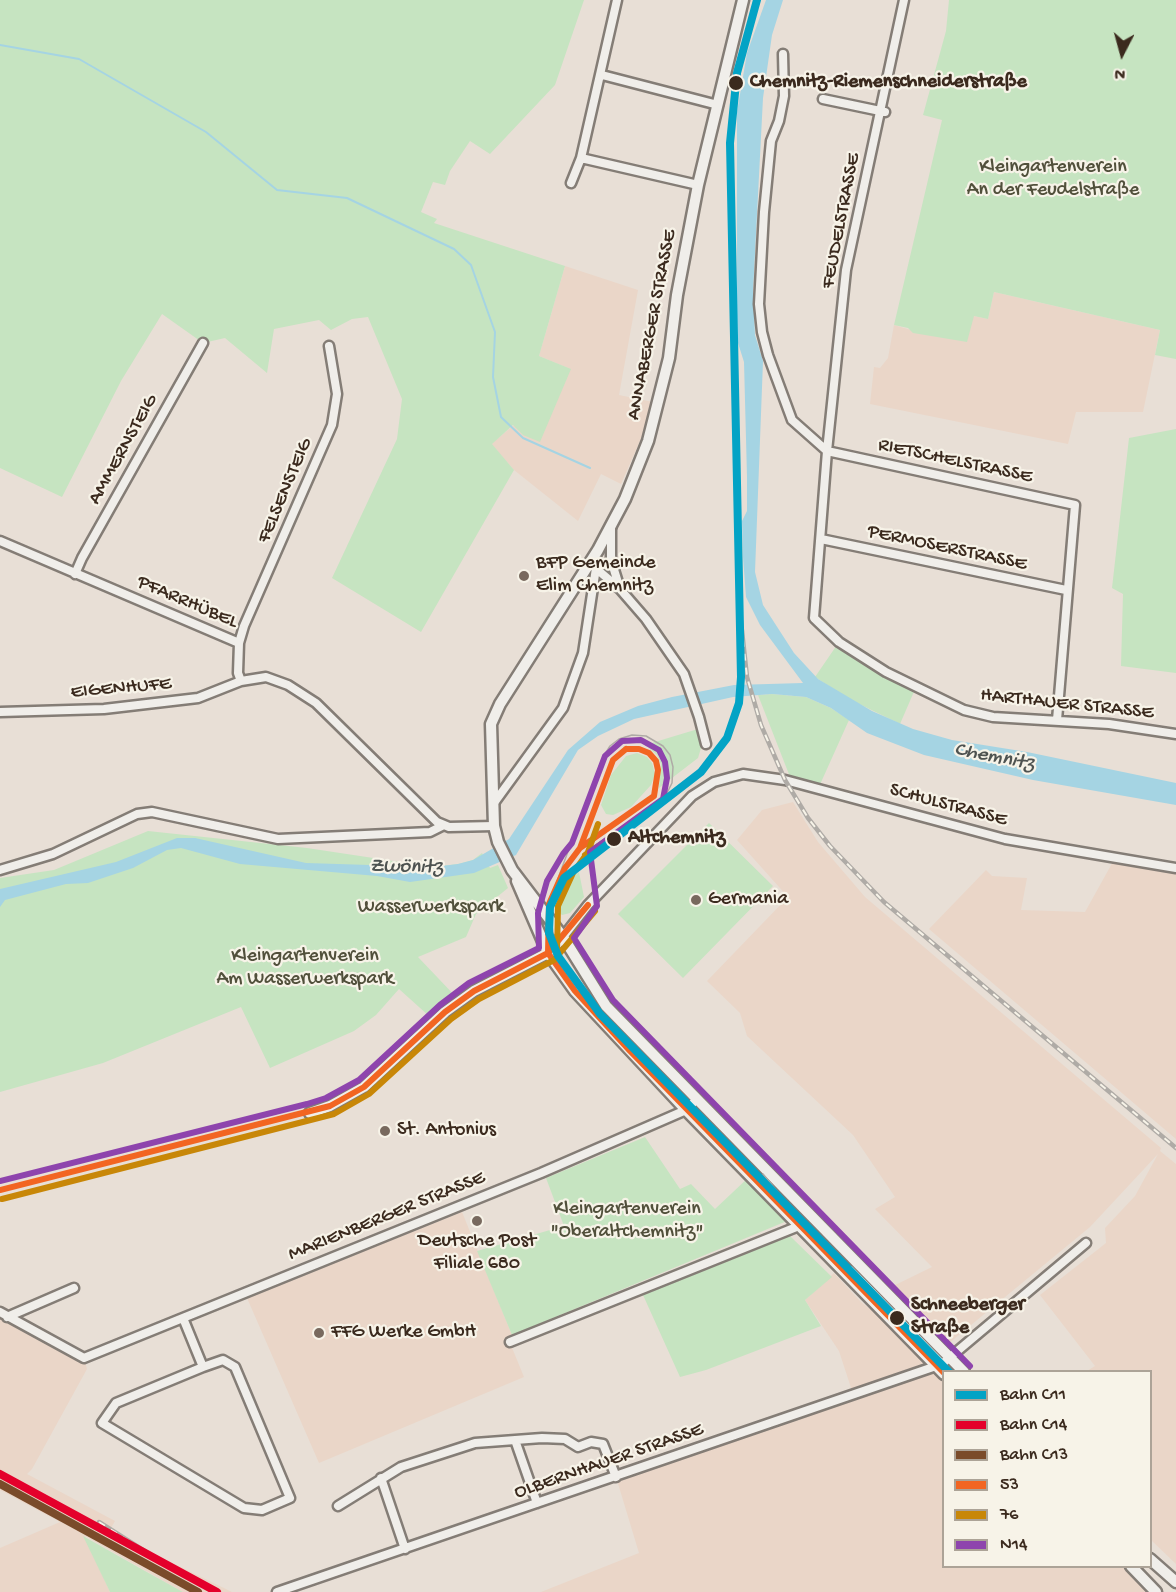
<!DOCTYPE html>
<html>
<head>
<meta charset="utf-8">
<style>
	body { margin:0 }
	#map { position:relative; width:1176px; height:1592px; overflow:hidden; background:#e8dfd6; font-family:"Gochi Hand",sans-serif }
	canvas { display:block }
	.legend { position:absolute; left:942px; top:1370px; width:210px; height:198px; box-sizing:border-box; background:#f7f3e8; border:2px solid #aca397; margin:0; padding:8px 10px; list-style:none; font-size:18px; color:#3b2a1e }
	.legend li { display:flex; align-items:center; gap:12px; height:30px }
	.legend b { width:30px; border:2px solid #aca397 }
	.north { position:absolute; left:1092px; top:24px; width:60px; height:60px; -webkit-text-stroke:4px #f7f3e8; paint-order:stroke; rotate:186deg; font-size:16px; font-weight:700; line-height:24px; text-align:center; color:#3b2a1e }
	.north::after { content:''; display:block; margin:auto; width:21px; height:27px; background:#3b2a1e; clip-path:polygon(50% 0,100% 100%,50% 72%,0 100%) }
</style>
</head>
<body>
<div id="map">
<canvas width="1176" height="1592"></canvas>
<ul class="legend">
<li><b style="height:8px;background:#03a3c5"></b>Bahn C11</li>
<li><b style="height:8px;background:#e4002b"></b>Bahn C14</li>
<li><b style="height:8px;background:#7a4b2a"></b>Bahn C13</li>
<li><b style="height:8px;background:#f26522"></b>53</li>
<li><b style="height:8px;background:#c88708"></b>76</li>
<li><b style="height:8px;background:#8e44ad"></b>N14</li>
</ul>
<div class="north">N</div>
</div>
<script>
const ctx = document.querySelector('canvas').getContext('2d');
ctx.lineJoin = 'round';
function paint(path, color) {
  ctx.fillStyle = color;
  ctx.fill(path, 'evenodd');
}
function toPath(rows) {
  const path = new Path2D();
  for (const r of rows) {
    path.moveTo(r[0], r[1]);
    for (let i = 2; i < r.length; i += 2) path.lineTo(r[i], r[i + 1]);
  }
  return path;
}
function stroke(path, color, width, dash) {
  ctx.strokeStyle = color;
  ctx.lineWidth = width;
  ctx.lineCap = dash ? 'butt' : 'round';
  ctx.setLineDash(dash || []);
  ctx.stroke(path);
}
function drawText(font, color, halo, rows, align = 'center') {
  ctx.font = font + ' "Gochi Hand",sans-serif';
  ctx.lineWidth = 4.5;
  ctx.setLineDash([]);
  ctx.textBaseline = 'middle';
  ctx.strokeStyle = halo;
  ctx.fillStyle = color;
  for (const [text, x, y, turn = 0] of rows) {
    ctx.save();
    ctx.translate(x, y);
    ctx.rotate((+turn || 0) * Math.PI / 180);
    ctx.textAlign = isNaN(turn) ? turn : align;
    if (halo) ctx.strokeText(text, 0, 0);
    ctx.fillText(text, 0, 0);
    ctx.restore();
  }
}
paint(toPath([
	[565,266,638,290,619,395,653,402,644,432,621,484,601,474,578,521,514,470,491,444,514,425,523,435,570,369,539,356],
	[994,292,1160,330,1143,412,1076,412,1068,444,870,404,874,367,880,368,888,358,894,325,911,330,974,316,988,319],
	[793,802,818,842,865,897,1161,1148,1160,1151,1176,1164,1176,1564,1151,1540,1150,1372,1087,1371,1095,1366,1040,1295,1106,1243,1105,1228,1135,1196,1158,1154,1090,1227,948,1344,889,1288,932,1267,875,1209,895,1197,853,1135,747,1036,740,1013,707,981,788,897,737,840,762,810],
	[1115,858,1176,868,1176,1139,929,929,986,870,992,876,1027,878,1021,910,1085,912],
	[462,1212,512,1335,508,1338,524,1377,319,1463,247,1298],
	[834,1273,861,1302,916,1345,943,1374,944,1566,1131,1567,1156,1592,541,1592,639,1553,616,1477,853,1394,839,1351,805,1300],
	[0,1313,84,1358,87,1369,32,1469,27,1474,115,1521,111,1528,146,1550,232,1592,183,1592,85,1536,110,1592,0,1592,0,1548,60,1522,0,1490]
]), '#ead6c8');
paint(toPath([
	[0,0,584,0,555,85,490,154,470,141,450,171,445,185,433,182,421,212,437,219,434,223,565,266,539,356,571,369,540,442,523,435,513,425,492,444,514,470,421,632,332,578,397,439,402,399,368,317,352,319,331,330,319,320,274,329,267,373,225,338,203,343,162,314,121,381,62,497,0,468],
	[949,0,1176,0,1176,359,1155,355,1160,330,994,292,988,319,974,316,967,342,913,333,908,328,894,325,942,120,923,115,946,31],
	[1176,429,1176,673,1121,666,1123,594,1112,588,1129,438],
	[839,642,916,687,900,724,847,698,815,677],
	[772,694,806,697,831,708,849,720,818,789,792,782,758,695],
	[698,729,701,748,698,758,659,788,661,764,657,755,645,745],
	[637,753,647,757,652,763,655,774,651,785,631,807,613,815,606,814,601,805,611,775,626,756],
	[709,823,773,886,683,978,618,914],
	[148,831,307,848,433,867,458,864,473,860,482,853,490,868,498,865,508,888,476,914,466,937,418,957,458,999,429,1016,399,989,376,1015,354,1031,270,1068,241,1007,103,1063,0,1092,0,878,54,870],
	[579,872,584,897,570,913,562,915,555,909,557,899,567,882],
	[645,1137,680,1189,691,1184,715,1209,749,1177,787,1221,512,1335,477,1251,564,1226,546,1178],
	[790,1236,832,1277,805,1300,821,1326,706,1370,680,1377,643,1295],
	[83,1536,145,1571,183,1592,110,1592]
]), '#c6e4c1');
paint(toPath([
	[766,0,783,0,772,35,763,98,753,292,755,335,763,361,755,572,763,605,794,653,818,679,872,711,913,729,952,740,1027,752,1176,783,1176,805,1033,780,924,755,867,733,831,708,806,697,772,694,733,697,634,719,598,736,578,750,516,855,474,873,410,882,377,876,240,864,181,848,167,850,133,868,88,883,66,884,5,900,0,907,0,889,116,862,177,838,195,838,306,863,433,867,458,864,473,860,509,839,568,750,600,722,638,706,672,697,734,685,803,683,760,625,746,597,743,557,742,521,747,511,747,477,744,362,738,343,737,316,737,112,747,53]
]), '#a5d4e3');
stroke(toPath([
	[0,45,79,59,206,132,277,190,347,198,454,249,471,265,495,332,493,377,501,417,523,438,590,468]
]), '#a5d4e3', 2);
const minor = toPath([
	[904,0,846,270,827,451,1075,505,1057,720],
	[783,54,784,96,779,121,771,141,764,212,759,304,762,332,768,355,792,420,827,451,814,618,839,642,886,672,964,710,993,717,1109,724,1176,734],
	[602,75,718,105],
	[823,99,885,112],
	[581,158,698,185],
	[571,183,581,158,617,0],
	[611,528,611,560,620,589],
	[821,539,1066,590],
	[0,541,239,643,238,673,241,681],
	[593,566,620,589,646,619,684,674,699,717,706,744],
	[75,574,82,558,203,343],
	[239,643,244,626,332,425,337,394,329,346],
	[0,712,104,709,198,698,241,681,266,677,288,685,316,703,437,822,449,827,494,826],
	[494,803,563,708,583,653,596,568],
	[0,870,53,854,137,814,152,812,278,839,430,832,442,826],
	[563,937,588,905,692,796,714,782,743,774,785,780,1005,839,1176,868],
	[840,1265,850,1270,942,1364],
	[0,1312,84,1358,541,1173,686,1110,697,1099],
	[7,1317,74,1288],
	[183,1318,203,1367,116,1403,102,1423,244,1508,262,1510,290,1498,235,1367,223,1360,203,1367],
	[510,1342,799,1226],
	[515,1440,537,1503],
	[381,1478,405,1549],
	[338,1506,401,1467,475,1443,542,1438,565,1439,578,1447,591,1442,603,1444,616,1477],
	[277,1592,942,1364,1086,1243]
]);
const major = toPath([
	[743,0,698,185,677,295,669,358,648,441,625,499,598,550,500,704,491,724,494,826,498,842,512,870,563,937,606,1006,964,1372],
	[517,881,548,953,575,991,686,1110,944,1374],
	[310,1113,330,1106,364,1087,445,1012,474,991,548,953,563,937],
	[1150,1559,1176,1582],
	[1131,1566,1156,1592]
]);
stroke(minor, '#847d76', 13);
stroke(major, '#847d76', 15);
stroke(minor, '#f0eeea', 8);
stroke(major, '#f0eeea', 10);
stroke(toPath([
	[562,953,554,938,551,920,556,884,602,759,610,746,619,739,632,735,646,736,663,746,670,755,673,767,672,783,665,797,654,808],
	[763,1174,789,1206]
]), '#afaba6', 1.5);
const rail = toPath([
	[740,612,747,677,761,725,785,780,808,818,830,846,884,902,1176,1148],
	[99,1522,165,1564]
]);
stroke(rail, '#afaba6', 4.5);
stroke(rail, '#f7f3e8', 2, [7]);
stroke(toPath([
	[626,749,639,749,649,753,656,761,658,770,654,796,580,848,613,760,626,749],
	[580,848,565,868,549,904,548,953,575,991,630,1051,944,1373],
	[0,1190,330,1106,364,1087,445,1012,474,991,548,953,588,905]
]), '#f26522', 6);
stroke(toPath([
	[585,855,634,822],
	[557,953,558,906,573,873,588,852,598,824],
	[2,1199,334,1114,369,1094,451,1019,479,999,554,960,595,911]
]), '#c88708', 6);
stroke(toPath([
	[0,1181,307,1104,326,1098,359,1080,440,1005,469,983,539,948,538,913,547,881,563,854,572,843,605,756,622,741,641,740,659,750,665,762,667,778,663,799,590,852,597,906,574,938,613,1000,970,1366]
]), '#8e44ad', 6);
stroke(toPath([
	[757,0,737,73,730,143,741,677,739,703,727,738,701,772,564,878,550,907,549,933,558,956,600,1014,949,1372]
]), '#03a3c5', 8);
stroke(toPath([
	[0,1474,217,1592]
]), '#e4002b', 8);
stroke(toPath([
	[0,1484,198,1592]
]), '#7a4b2a', 8);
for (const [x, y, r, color] of [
	[736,83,8,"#3b2a1e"],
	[524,576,6,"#78695e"],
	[614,839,8,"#3b2a1e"],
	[696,900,6,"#78695e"],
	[385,1131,6,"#78695e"],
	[477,1221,6,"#78695e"],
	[897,1318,8,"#3b2a1e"],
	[319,1333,6,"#78695e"]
]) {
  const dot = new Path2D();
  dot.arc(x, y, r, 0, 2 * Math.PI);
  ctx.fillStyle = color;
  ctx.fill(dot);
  stroke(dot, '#f7f3e8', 2);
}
drawText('bold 20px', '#3b2a1e', '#f7f3e8', [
	["Chemnitz-Riemenschneiderstraße",750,83],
	["Altchemnitz",628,839],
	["Schneeberger",911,1306],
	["Straße",911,1329]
], 'left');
drawText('20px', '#51503b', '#f7f3e8', [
	["Kleingartenverein",1053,168],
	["An der Feudelstraße",1053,191],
	["Wasserwerkspark",431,908],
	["Kleingartenverein",305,957],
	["Am Wasserwerkspark",305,980],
	["Kleingartenverein",627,1210],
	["\"Oberaltchemnitz\"",627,1233]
]);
drawText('20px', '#3b2a1e', '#f7f3e8', [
	["FEUDELSTRASSE",842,221,-79],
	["ANNABERGER STRASSE",653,325,-79],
	["AMMERNSTEIG",124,450,-61],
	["RIETSCHELSTRASSE",955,462,12],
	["FELSENSTEIG",286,491,-67],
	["PERMOSERSTRASSE",947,549,12],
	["PFARRHÜBEL",187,603,23],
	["EIGENHUFE",121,689,-5],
	["HARTHAUER STRASSE",1067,705,6],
	["SCHULSTRASSE",948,806,15],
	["MARIENBERGER STRASSE",387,1217,-22],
	["OLBERNHAUER STRASSE",609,1462,-19]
]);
drawText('20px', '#3b2a1e', '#f7f3e8', [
	["BFP Gemeinde",536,564],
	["Elim Chemnitz",536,587],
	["Germania",708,900],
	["St. Antonius",397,1131],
	["Deutsche Post",477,1242,"center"],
	["Filiale 680",477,1265,"center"],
	["FFG Werke GmbH",331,1333]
], 'left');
drawText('italic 21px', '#4e5351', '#f7f3e8', [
	["Chemnitz",994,758,11],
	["Zwönitz",406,868,1]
]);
</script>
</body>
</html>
